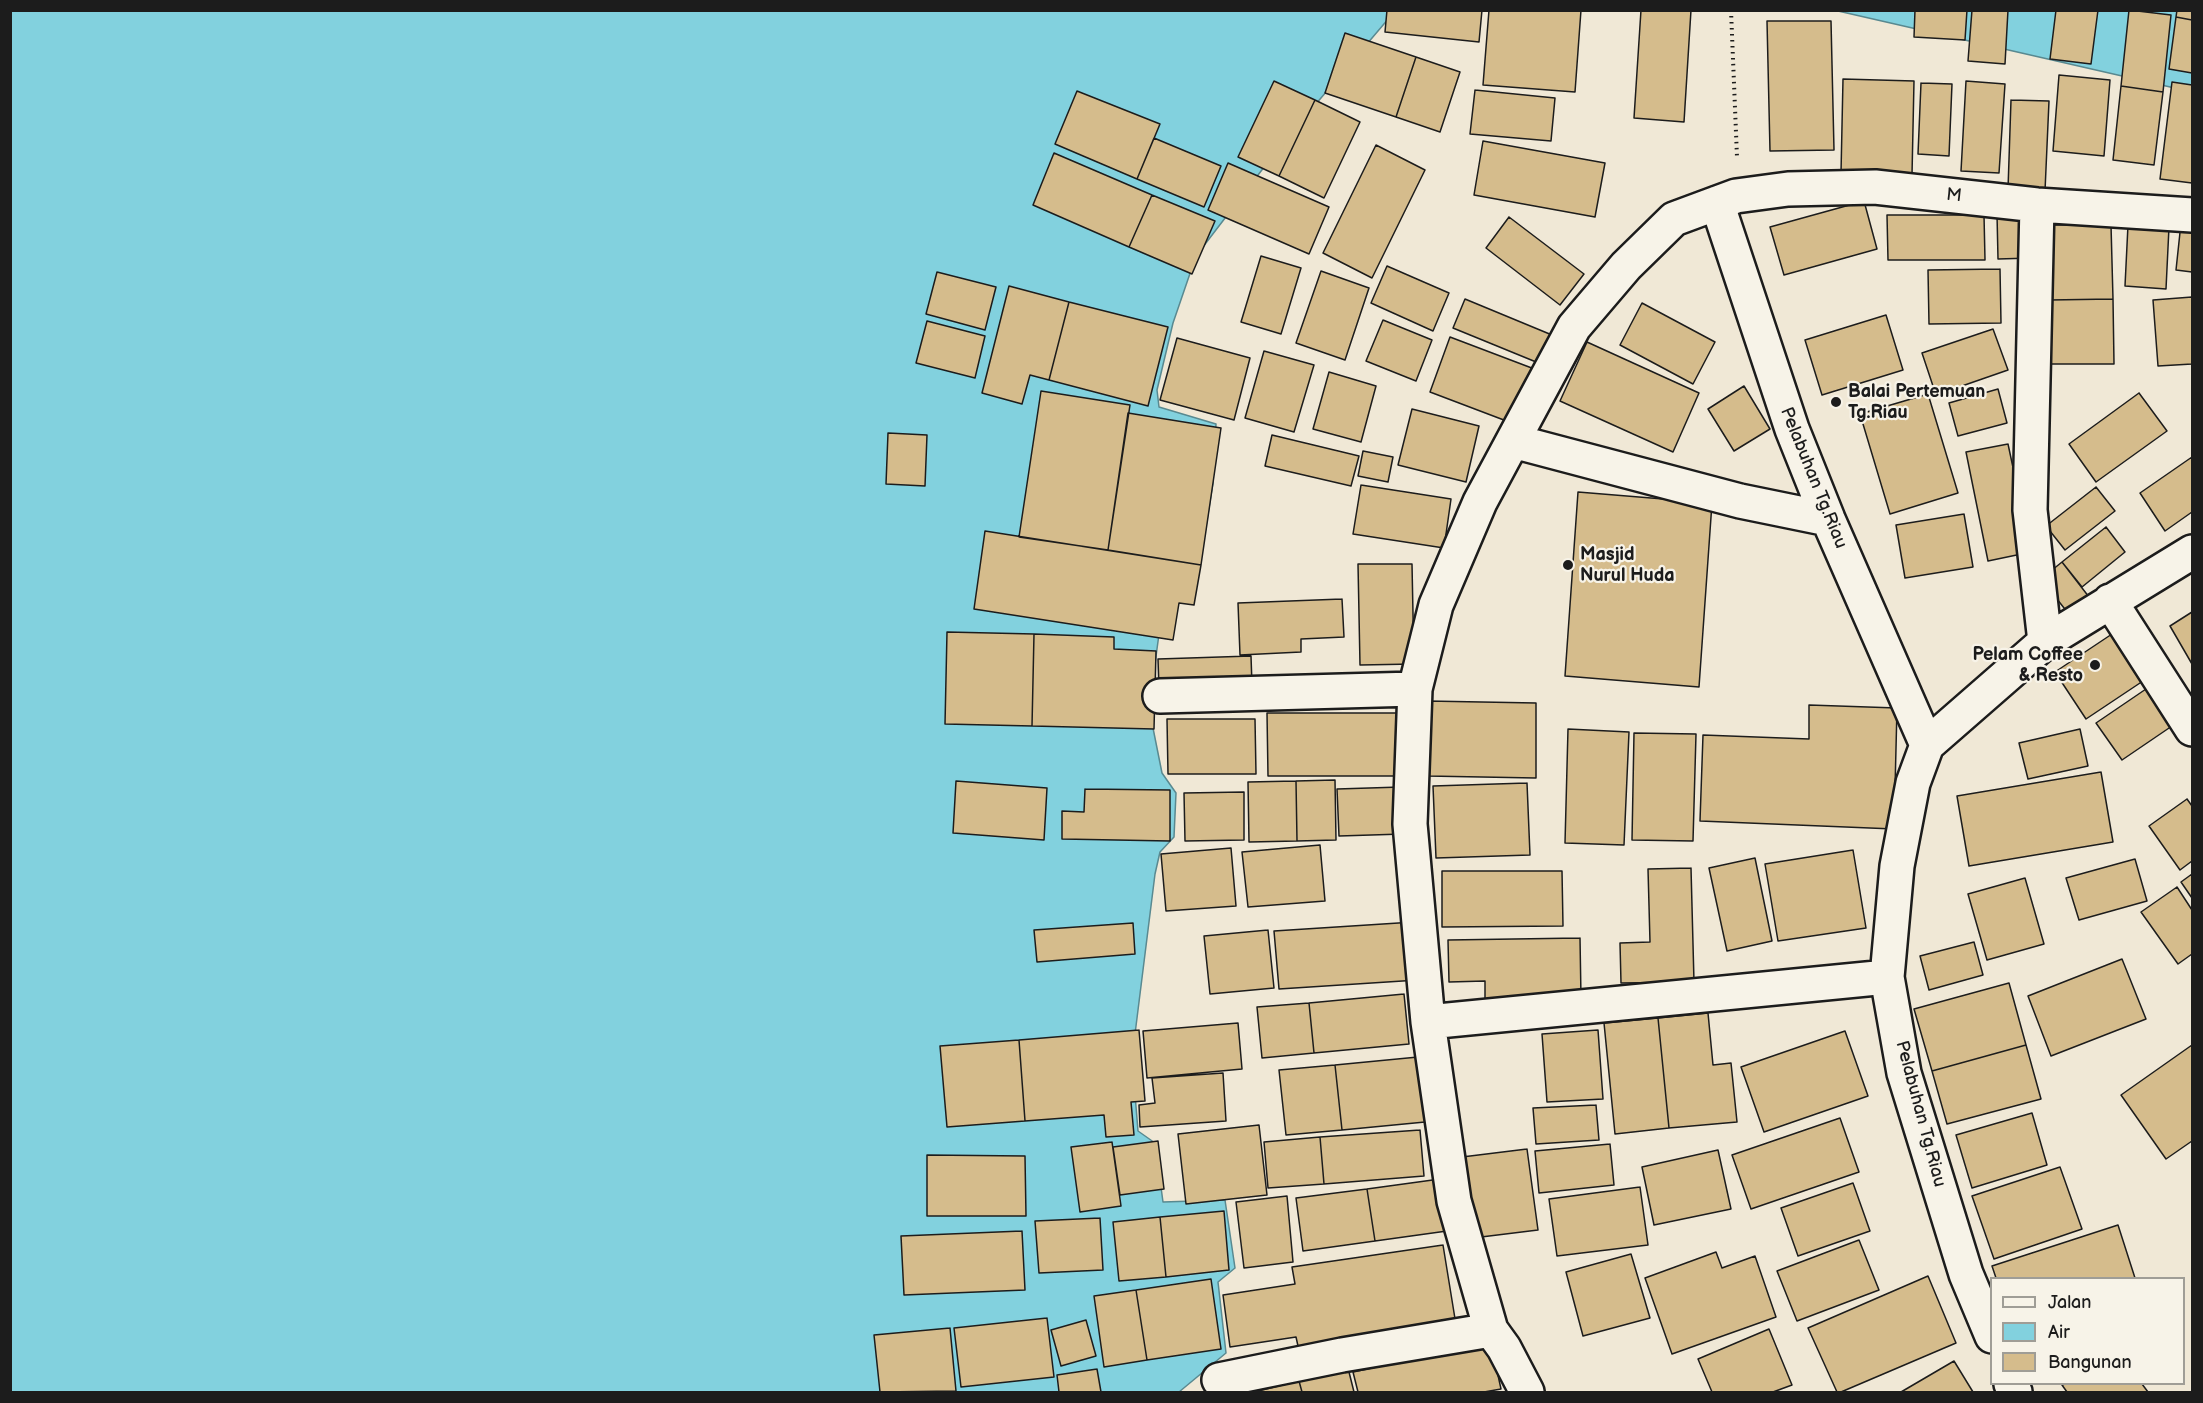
<!DOCTYPE html>
<html>
<head>
<meta charset="utf-8">
<style>
	body { margin:0 }
	#map { position:relative; width:2203px; height:1403px; overflow:hidden; background:#f0e8d6; font-family:"Balsamiq Sans",sans-serif }
	canvas { display:block }
	.frame { position:absolute; inset:0; border:12px solid #1c1c1c; pointer-events:none }
	.legend { position:absolute; left:1990px; top:1277px; width:195px; height:108px; box-sizing:border-box; background:#f7f3e8; border:2px solid #9f9d96; margin:0; padding:8px 10px; list-style:none; font-size:18px; color:#1c1c1c }
	.legend li { display:flex; align-items:center; gap:12px; height:30px }
	.legend b { width:30px; border:2px solid #9f9d96 }
</style>
</head>
<body>
<div id="map">
<canvas width="2203" height="1403"></canvas>
<div class="frame"></div>
<ul class="legend">
<li><b style="height:8px;background:#f7f3e8"></b>Jalan</li>
<li><b style="height:16px;background:#82d1de"></b>Air</li>
<li><b style="height:16px;background:#d5bc8c"></b>Bangunan</li>
</ul>
</div>
<script>
const ctx = document.querySelector('canvas').getContext('2d');
ctx.lineJoin = 'round';
function paint(path, color) {
  ctx.fillStyle = color;
  ctx.fill(path, 'evenodd');
}
function toPath(rows) {
  const path = new Path2D();
  for (const r of rows) {
    path.moveTo(r[0], r[1]);
    for (let i = 2; i < r.length; i += 2) path.lineTo(r[i], r[i + 1]);
  }
  return path;
}
function stroke(path, color, width, dash) {
  ctx.strokeStyle = color;
  ctx.lineWidth = width;
  ctx.lineCap = dash ? 'butt' : 'round';
  ctx.setLineDash(dash || []);
  ctx.stroke(path);
}
function drawText(font, color, halo, rows, align = 'center') {
  ctx.font = font + ' "Balsamiq Sans",sans-serif';
  ctx.lineWidth = 4.5;
  ctx.setLineDash([]);
  ctx.textBaseline = 'middle';
  ctx.strokeStyle = halo;
  ctx.fillStyle = color;
  for (const [text, x, y, turn = 0] of rows) {
    ctx.save();
    ctx.translate(x, y);
    ctx.rotate((+turn || 0) * Math.PI / 180);
    ctx.textAlign = isNaN(turn) ? turn : align;
    if (halo) ctx.strokeText(text, 0, 0);
    ctx.fillText(text, 0, 0);
    ctx.restore();
  }
}
const water = toPath([
	[10,11,1395,11,1281,145,1196,256,1173,323,1157,390,1159,407,1216,424,1213,483,1200,564,1167,575,1149,708,1162,773,1176,793,1174,837,1160,852,1155,874,1132,1058,1138,1131,1155,1143,1163,1202,1225,1200,1235,1268,1218,1282,1226,1353,1179,1392,11,1392,10,11],
	[1838,11,2192,11,2192,92,1838,11]
]);
paint(water, '#82d1de');
stroke(water, '#598990', 1.5);
const building = toPath([
	[1387,10,1482,10,1479,42,1385,32,1387,10],
	[1489,10,1581,10,1575,92,1483,85,1489,10],
	[1641,10,1691,10,1684,122,1634,118,1641,10],
	[1915,10,1967,10,1965,40,1914,37,1915,10],
	[1972,10,2008,10,2005,64,1968,61,1972,10],
	[2056,10,2098,10,2091,64,2050,59,2056,10],
	[2129,10,2171,15,2163,92,2121,86,2129,10],
	[2177,10,2192,10,2192,20,2176,17,2177,10],
	[2176,17,2192,20,2192,73,2169,69,2176,17],
	[1767,21,1831,21,1834,150,1770,151,1767,21],
	[1345,33,1416,57,1396,117,1325,93,1345,33],
	[1416,57,1460,72,1440,132,1396,117,1416,57],
	[2059,75,2110,80,2104,156,2053,151,2059,75],
	[1843,79,1914,81,1912,175,1841,173,1843,79],
	[1274,81,1315,100,1279,176,1238,157,1274,81],
	[1966,81,2005,84,1999,173,1961,171,1966,81],
	[2172,82,2192,85,2192,183,2160,179,2172,82],
	[1921,83,1952,84,1949,156,1918,154,1921,83],
	[2121,86,2163,92,2154,165,2113,160,2121,86],
	[1475,90,1555,98,1551,141,1470,134,1475,90],
	[1077,91,1160,124,1137,179,1055,144,1077,91],
	[1315,100,1360,122,1324,198,1279,176,1315,100],
	[2011,100,2049,101,2045,191,2008,189,2011,100],
	[1154,138,1221,166,1204,207,1137,179,1154,138],
	[1483,141,1605,163,1595,217,1474,195,1483,141],
	[1376,145,1425,170,1372,278,1323,253,1376,145],
	[1054,153,1152,195,1129,247,1033,205,1054,153],
	[1228,163,1329,207,1309,254,1208,210,1228,163],
	[1152,195,1215,221,1192,274,1129,247,1152,195],
	[1864,201,1877,249,1784,275,1770,227,1864,201],
	[2030,213,2032,258,1998,259,1997,214,2030,213],
	[1887,215,1984,215,1985,260,1888,260,1887,215],
	[1509,217,1584,274,1560,305,1486,248,1509,217],
	[2181,223,2192,224,2192,272,2176,270,2181,223],
	[2048,225,2111,225,2113,299,2049,300,2048,225],
	[2128,225,2169,227,2166,289,2125,286,2128,225],
	[1261,256,1301,268,1281,334,1241,322,1261,256],
	[1387,266,1449,293,1433,331,1371,303,1387,266],
	[2000,269,2001,323,1929,324,1928,270,2000,269],
	[1321,271,1369,288,1345,360,1296,343,1321,271],
	[937,272,996,287,985,330,926,314,937,272],
	[1009,286,1069,302,1049,380,1030,375,1022,404,982,393,1009,286],
	[2192,297,2192,364,2158,366,2153,300,2192,297],
	[1465,299,1552,335,1541,364,1453,328,1465,299],
	[2113,299,2114,364,2050,364,2049,300,2113,299],
	[1069,302,1168,327,1148,406,1049,380,1069,302],
	[1642,303,1715,342,1693,384,1620,345,1642,303],
	[1886,315,1903,370,1822,395,1805,340,1886,315],
	[1383,320,1432,340,1416,381,1366,361,1383,320],
	[927,321,985,336,975,378,916,363,927,321],
	[1993,329,2008,370,1936,395,1922,353,1993,329],
	[1450,337,1537,370,1517,425,1430,392,1450,337],
	[1177,338,1250,358,1234,420,1160,400,1177,338],
	[1587,342,1699,393,1673,452,1560,401,1587,342],
	[1264,351,1314,365,1294,432,1245,418,1264,351],
	[1329,372,1376,386,1361,442,1313,429,1329,372],
	[1744,386,1770,429,1734,451,1708,409,1744,386],
	[1998,389,2007,423,1958,436,1949,403,1998,389],
	[1041,391,1130,405,1108,550,1019,537,1041,391],
	[2139,393,2167,431,2096,482,2069,444,2139,393],
	[1928,394,1958,493,1890,514,1860,414,1928,394],
	[1412,409,1479,426,1466,482,1398,465,1412,409],
	[1128,413,1221,428,1201,565,1108,550,1128,413],
	[888,433,927,435,925,486,886,484,888,433],
	[1272,435,1359,456,1351,486,1265,466,1272,435],
	[2008,444,2031,552,1988,561,1966,452,2008,444],
	[1363,451,1393,457,1388,482,1358,476,1363,451],
	[2192,457,2192,512,2165,531,2140,493,2192,457],
	[1361,485,1451,499,1444,548,1353,534,1361,485],
	[2096,487,2115,511,2065,550,2046,526,2096,487],
	[1578,492,1712,503,1699,687,1565,676,1578,492],
	[1964,514,1973,567,1905,578,1896,525,1964,514],
	[2106,527,2125,552,2082,587,2062,562,2106,527],
	[985,531,1201,565,1194,605,1179,603,1173,640,974,609,985,531],
	[2062,562,2089,597,2068,613,2041,579,2062,562],
	[1358,564,1412,564,1414,664,1360,665,1358,564],
	[1342,599,1344,637,1301,639,1301,652,1240,655,1238,603,1342,599],
	[2192,612,2192,664,2170,626,2192,612],
	[947,632,1034,634,1032,726,945,724,947,632],
	[2115,632,2146,679,2086,719,2055,672,2115,632],
	[1034,634,1114,637,1114,649,1156,651,1154,729,1032,726,1034,634],
	[1251,656,1252,685,1159,688,1158,659,1251,656],
	[2146,689,2172,726,2122,760,2096,723,2146,689],
	[1427,701,1536,703,1536,778,1427,776,1427,701],
	[1809,705,1897,708,1894,829,1700,821,1703,735,1809,739,1809,705],
	[1267,713,1401,713,1401,776,1268,776,1267,713],
	[1167,719,1255,719,1256,774,1168,774,1167,719],
	[1568,729,1629,732,1624,845,1565,843,1568,729],
	[2080,729,2088,766,2028,779,2019,743,2080,729],
	[1634,733,1696,734,1693,841,1632,840,1634,733],
	[2101,772,2113,842,1969,866,1957,796,2101,772],
	[1335,780,1336,840,1297,841,1296,781,1335,780],
	[956,781,1047,788,1044,840,953,833,956,781],
	[1296,781,1297,841,1249,842,1248,782,1296,781],
	[1527,783,1530,855,1436,858,1433,786,1527,783],
	[1401,787,1403,834,1339,836,1337,789,1401,787],
	[1085,789,1170,790,1170,841,1062,839,1062,811,1084,812,1085,789],
	[1244,792,1244,840,1185,841,1184,793,1244,792],
	[2187,799,2192,806,2192,861,2180,870,2149,826,2187,799],
	[1320,845,1325,901,1248,907,1242,852,1320,845],
	[1231,848,1236,906,1166,911,1161,854,1231,848],
	[1853,850,1866,928,1778,941,1765,864,1853,850],
	[1755,858,1772,941,1727,951,1709,868,1755,858],
	[2135,859,2147,901,2079,920,2066,878,2135,859],
	[1691,868,1694,982,1621,983,1620,943,1650,942,1648,869,1691,868],
	[1442,871,1562,871,1563,926,1442,927,1442,871],
	[2192,874,2192,898,2181,882,2192,874],
	[2025,878,2044,944,1987,960,1968,894,2025,878],
	[2177,887,2192,910,2192,954,2178,964,2141,912,2177,887],
	[1414,922,1418,980,1279,989,1274,931,1414,922],
	[1133,923,1135,954,1037,962,1034,930,1133,923],
	[1268,930,1274,988,1210,994,1204,936,1268,930],
	[1580,938,1581,998,1485,999,1485,981,1449,982,1448,940,1580,938],
	[1974,942,1983,975,1929,990,1920,956,1974,942],
	[2122,959,2146,1019,2051,1056,2028,996,2122,959],
	[2009,983,2026,1045,1932,1071,1914,1009,2009,983],
	[1404,994,1409,1044,1314,1053,1309,1003,1404,994],
	[1309,1003,1314,1053,1262,1058,1257,1007,1309,1003],
	[1708,1013,1713,1065,1731,1063,1737,1122,1669,1128,1658,1018,1708,1013],
	[1658,1018,1669,1128,1615,1134,1604,1023,1658,1018],
	[1238,1023,1242,1069,1147,1078,1143,1031,1238,1023],
	[1139,1030,1145,1101,1131,1102,1134,1135,1106,1137,1104,1115,1025,1121,1019,1040,1139,1030],
	[1598,1030,1603,1099,1547,1102,1542,1034,1598,1030],
	[1845,1031,1868,1096,1764,1132,1741,1067,1845,1031],
	[1019,1040,1025,1121,947,1127,940,1046,1019,1040],
	[2026,1045,2041,1099,1947,1124,1932,1071,2026,1045],
	[2192,1045,2192,1141,2166,1159,2121,1095,2192,1045],
	[1418,1057,1425,1122,1342,1130,1335,1065,1418,1057],
	[1335,1065,1342,1130,1286,1135,1279,1070,1335,1065],
	[1223,1073,1226,1121,1140,1127,1139,1105,1155,1103,1152,1078,1223,1073],
	[1596,1105,1599,1140,1536,1144,1533,1108,1596,1105],
	[2032,1113,2047,1165,1972,1188,1956,1135,2032,1113],
	[1840,1118,1859,1172,1751,1209,1732,1155,1840,1118],
	[1259,1125,1267,1195,1186,1204,1178,1134,1259,1125],
	[1420,1130,1424,1176,1324,1184,1320,1137,1420,1130],
	[1320,1137,1324,1184,1268,1188,1264,1142,1320,1137],
	[1158,1141,1164,1189,1120,1195,1113,1147,1158,1141],
	[1112,1142,1121,1206,1080,1212,1071,1147,1112,1142],
	[1610,1144,1614,1185,1539,1193,1535,1151,1610,1144],
	[1527,1149,1538,1230,1473,1238,1462,1157,1527,1149],
	[1718,1150,1731,1209,1654,1225,1642,1167,1718,1150],
	[927,1155,1025,1156,1026,1216,927,1216,927,1155],
	[2060,1167,2082,1229,1994,1259,1972,1196,2060,1167],
	[1440,1179,1447,1231,1375,1241,1367,1189,1440,1179],
	[1853,1183,1870,1231,1798,1256,1781,1208,1853,1183],
	[1640,1187,1648,1245,1557,1256,1549,1199,1640,1187],
	[1367,1189,1375,1241,1303,1251,1296,1198,1367,1189],
	[1287,1196,1293,1262,1244,1268,1236,1202,1287,1196],
	[1224,1211,1229,1270,1166,1277,1160,1217,1224,1211],
	[1160,1217,1166,1277,1119,1281,1113,1222,1160,1217],
	[1100,1218,1103,1270,1039,1273,1035,1221,1100,1218],
	[2118,1225,2135,1278,1996,1278,1992,1266,2118,1225],
	[1022,1231,1025,1290,904,1295,901,1236,1022,1231],
	[1859,1240,1879,1290,1797,1321,1777,1271,1859,1240],
	[1443,1245,1457,1331,1300,1355,1296,1337,1230,1347,1223,1295,1295,1284,1292,1267,1443,1245],
	[1716,1252,1722,1268,1755,1256,1776,1317,1672,1354,1645,1278,1716,1252],
	[1631,1254,1650,1318,1583,1336,1566,1272,1631,1254],
	[1928,1276,1956,1343,1841,1392,1837,1392,1808,1328,1928,1276],
	[1211,1279,1221,1349,1147,1360,1136,1290,1211,1279],
	[1136,1290,1147,1360,1104,1367,1094,1296,1136,1290],
	[1047,1318,1054,1377,961,1387,954,1328,1047,1318],
	[1086,1320,1096,1356,1061,1366,1051,1330,1086,1320],
	[950,1328,956,1391,880,1392,874,1335,950,1328],
	[1769,1329,1792,1385,1773,1392,1712,1392,1698,1359,1769,1329],
	[1491,1343,1501,1389,1484,1392,1358,1392,1353,1372,1491,1343],
	[1954,1361,1973,1392,1901,1392,1954,1361],
	[1348,1368,1354,1392,1302,1392,1299,1381,1348,1368],
	[1097,1369,1101,1392,1059,1392,1057,1375,1097,1369],
	[1299,1381,1302,1392,1254,1392,1299,1381],
	[2065,1384,2142,1384,2148,1392,2067,1392,2062,1385,2065,1384]
]);
paint(building, '#d5bc8c');
stroke(building, '#1c1c1c', 1.5);
const minor = toPath([
	[1717,203,1792,429,1828,519,1927,745],
	[2037,205,2030,510,2045,642],
	[1513,441,1740,501,1828,519],
	[2110,601,2192,729],
	[1160,696,1415,689],
	[1428,1022,1887,977],
	[1992,1336,1966,1274,1904,1073,1887,977,1897,866,1913,783,1927,745,2045,642,2192,552],
	[1219,1380,1342,1355,1491,1330],
	[2011,1384,2015,1392],
	[1527,1392,1504,1348,1491,1330,1454,1201,1428,1022,1410,824,1415,689,1436,605,1480,502,1574,327,1626,266,1674,219,1736,196,1788,189,1875,187,2037,205,2192,215]
]);
stroke(minor, '#1c1c1c', 38);
stroke(toPath([
	[1731,10,1737,157]
]), '#1c1c1c', 4, [1.5, 4.5]);
stroke(minor, '#f7f3e8', 33);
for (const [x, y, r, color] of [
	[1836,402,6,"#1c1c1c"],
	[1568,565,6,"#1c1c1c"],
	[2095,665,6,"#1c1c1c"]
]) {
  const dot = new Path2D();
  dot.arc(x, y, r, 0, 2 * Math.PI);
  ctx.fillStyle = color;
  ctx.fill(dot);
  stroke(dot, '#f7f3e8', 2);
}
drawText('18px', '#1c1c1c', '#f7f3e8', [
	["M",1954,196,6],
	["Pelabuhan Tg.Riau",1813,478,68],
	["Pelabuhan Tg.Riau",1920,1114,75]
]);
drawText('bold 18px', '#1c1c1c', '#f7f3e8', [
	["Balai Pertemuan",1848,392],
	["Tg.Riau",1848,413],
	["Masjid",1580,555],
	["Nurul Huda",1580,576],
	["Pelam Coffee",2083,655,"right"],
	["& Resto",2083,676,"right"]
], 'left');
</script>
</body>
</html>
